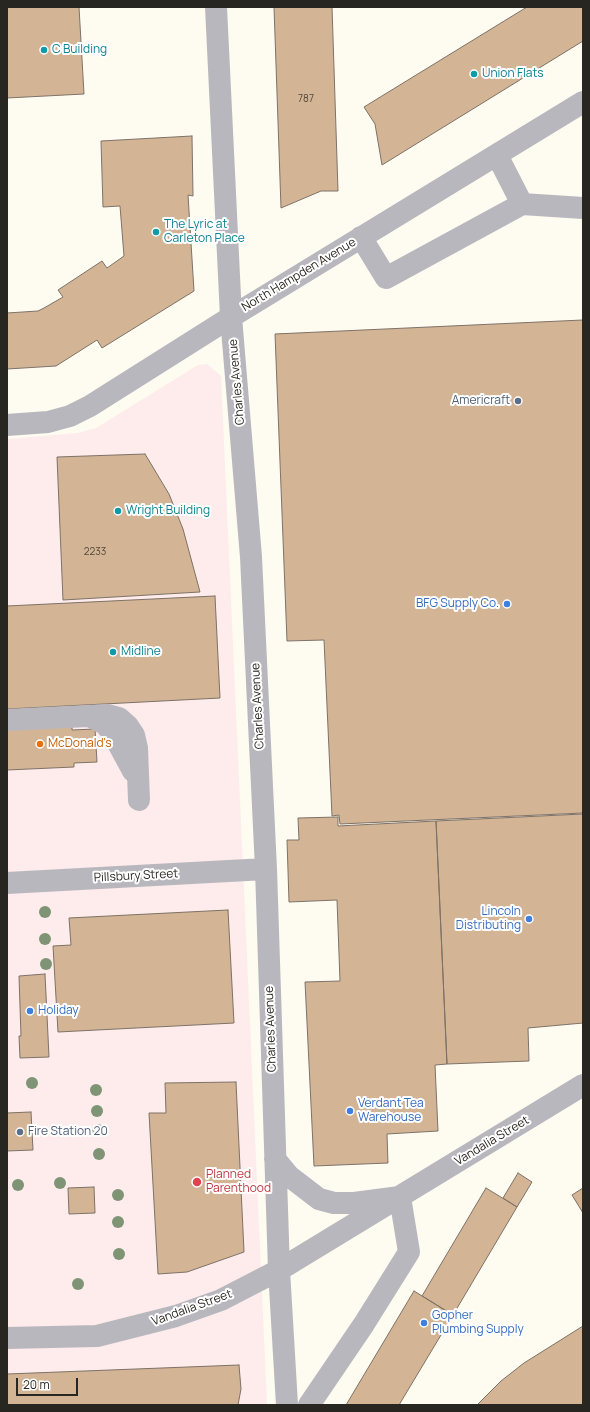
<!DOCTYPE html>
<html>
<head>
<meta charset="utf-8">
<style>
	body { margin:0 }
	#map { position:relative; width:590px; height:1412px; overflow:hidden; background:#fefbf1; font-family:Manrope,sans-serif }
	canvas { display:block }
	.frame { position:absolute; inset:0; border:8px solid #282620; pointer-events:none }
	.scale { position:absolute; left:16px; top:1378px; width:62px; height:18px; box-sizing:border-box; border:2px solid #282620; border-top:0; padding-left:5px; font-size:12px; line-height:14px; white-space:nowrap; color:#282620; -webkit-text-stroke:3px #fff; paint-order:stroke }
</style>
</head>
<body>
<div id="map">
<canvas width="590" height="1412"></canvas>
<div class="frame"></div>
<div class="scale">20 m</div>
</div>
<script>
const ctx = document.querySelector('canvas').getContext('2d');
ctx.lineJoin = 'round';
function paint(path, color) {
  ctx.fillStyle = color;
  ctx.fill(path, 'evenodd');
}
function toPath(rows) {
  const path = new Path2D();
  for (const r of rows) {
    path.moveTo(r[0], r[1]);
    for (let i = 2; i < r.length; i += 2) path.lineTo(r[i], r[i + 1]);
  }
  return path;
}
function stroke(path, color, width, dash) {
  ctx.strokeStyle = color;
  ctx.lineWidth = width;
  ctx.lineCap = dash ? 'butt' : 'round';
  ctx.setLineDash(dash || []);
  ctx.stroke(path);
}
function drawText(font, color, halo, rows, align = 'center') {
  ctx.font = font + ' Manrope,sans-serif';
  ctx.lineWidth = 4;
  ctx.setLineDash([]);
  ctx.textBaseline = 'middle';
  ctx.strokeStyle = halo;
  ctx.fillStyle = color;
  for (const [text, x, y, turn = 0] of rows) {
    ctx.save();
    ctx.translate(x, y);
    ctx.rotate((+turn || 0) * Math.PI / 180);
    ctx.textAlign = isNaN(turn) ? turn : align;
    if (halo) ctx.strokeText(text, 0, 0);
    ctx.fillText(text, 0, 0);
    ctx.restore();
  }
}
paint(toPath([
	[207,364,221,376,267,1405,7,1405,7,439,78,433,96,428,198,365]
]), '#fdeceb');
const building = toPath([
	[7,7,79,7,84,94,7,98,7,7],
	[274,7,332,7,338,191,321,191,281,208,274,7],
	[527,7,583,7,583,41,382,165,375,124,364,107,527,7],
	[192,136,193,196,188,195,194,291,102,348,97,340,56,366,7,369,7,372,7,313,38,311,44,308,63,297,58,290,102,261,107,268,124,256,120,206,103,207,101,141,192,136],
	[583,320,583,813,340,824,339,815,332,816,324,640,287,641,275,334,583,320],
	[145,454,169,494,183,529,200,592,63,600,57,457,145,454],
	[215,596,220,698,7,709,7,606,215,596],
	[72,726,72,730,95,729,97,762,74,763,74,767,7,770,7,729,72,726],
	[583,814,583,1023,528,1028,529,1061,447,1064,436,821,583,814],
	[338,817,338,826,436,821,447,1064,435,1065,438,1131,387,1134,388,1163,314,1166,305,982,340,981,337,900,289,902,287,840,299,840,298,818,338,817],
	[228,910,234,1023,58,1032,53,946,71,945,69,918,228,910],
	[45,974,49,1057,20,1058,19,1036,21,1036,19,976,45,974],
	[236,1082,244,1252,187,1272,158,1274,149,1113,166,1113,165,1083,236,1082],
	[31,1112,33,1150,7,1151,7,1113,31,1112],
	[518,1173,532,1182,517,1207,503,1198,518,1173],
	[94,1187,95,1213,69,1214,68,1188,94,1187],
	[486,1188,517,1207,453,1315,422,1296,486,1188],
	[583,1188,583,1213,572,1195,583,1188],
	[414,1291,453,1315,399,1405,346,1405,414,1291],
	[583,1326,583,1405,477,1405,501,1381,524,1363,583,1326],
	[239,1365,241,1389,238,1405,7,1405,7,1374,239,1365]
]);
paint(building, '#d3b495');
stroke(building, '#7e7267', 1);
stroke(toPath([
	[216,7,231,317,251,557,266,869,279,1270,287,1405],
	[497,155,522,204],
	[361,237,386,278,522,204,583,208],
	[7,425,48,422,70,416,90,406,231,317,583,102],
	[89,716,105,724,113,734,133,771],
	[7,720,108,715,119,718,128,726,134,735,137,748,139,800],
	[7,883,266,869],
	[275,1159,289,1176,319,1199,334,1203,354,1203,400,1197,409,1252,364,1324,309,1405],
	[7,1338,97,1336,176,1316,221,1300,279,1270,583,1085]
]), '#b9b7be', 22);
ctx.fillStyle = '#7f9375';
for (const [x, y] of [
	[45,912],
	[45,939],
	[46,964],
	[32,1083],
	[96,1090],
	[97,1111],
	[98,1130],
	[99,1154],
	[60,1183],
	[18,1185],
	[118,1195],
	[118,1222],
	[119,1254],
	[78,1284]
]) {
  ctx.beginPath();
  ctx.arc(x, y, 6, 0, 2 * Math.PI);
  ctx.fill();
}
for (const [x, y, r, color] of [
	[44,50,4,"#0f9aa8"],
	[474,74,4,"#0f9aa8"],
	[156,232,4,"#0f9aa8"],
	[518,401,4,"#5c6f8a"],
	[118,511,4,"#0f9aa8"],
	[507,604,4,"#3f7fe0"],
	[113,652,4,"#0f9aa8"],
	[40,744,4,"#e8710a"],
	[529,919,4,"#3f7fe0"],
	[30,1011,4,"#3f7fe0"],
	[350,1111,4,"#3f7fe0"],
	[20,1132,4,"#5c6f8a"],
	[197,1182,5,"#e0444e"],
	[424,1323,4,"#3f7fe0"]
]) {
  const dot = new Path2D();
  dot.arc(x, y, r, 0, 2 * Math.PI);
  ctx.fillStyle = color;
  ctx.fill(dot);
  stroke(dot, '#fff', 1.5);
}
drawText('10px', '#534a3d', null, [
	["787",306,99],
	["2233",95,552]
]);
drawText('12px', '#0d838f', '#fff', [
	["C Building",52,50],
	["Union Flats",482,74],
	["The Lyric at",164,225],
	["Carleton Place",164,239],
	["Wright Building",126,511],
	["Midline",121,652]
], 'left');
drawText('12px', '#282620', '#fff', [
	["North Hampden Avenue",299,275,-31],
	["Charles Avenue",237,382,-95],
	["Charles Avenue",258,706,-93],
	["Pillsbury Street",136,876,-3],
	["Charles Avenue",271,1029,-92],
	["Vandalia Street",492,1141,-31],
	["Vandalia Street",192,1308,-20]
]);
drawText('12px', '#4e5e75', '#fff', [
	["Americraft",510,401],
	["Fire Station 20",28,1132,"left"]
], 'right');
drawText('12px', '#366cbe', '#fff', [
	["BFG Supply Co.",499,604,"right"],
	["Lincoln",521,912,"right"],
	["Distributing",521,926,"right"],
	["Holiday",38,1011],
	["Verdant Tea",358,1104],
	["Warehouse",358,1118],
	["Gopher",432,1316],
	["Plumbing Supply",432,1330]
], 'left');
drawText('12px', '#c56008', '#fff', [
	["McDonald's",48,744]
], 'left');
drawText('12px', '#be3a42', '#fff', [
	["Planned",206,1175],
	["Parenthood",206,1189]
], 'left');
</script>
</body>
</html>
